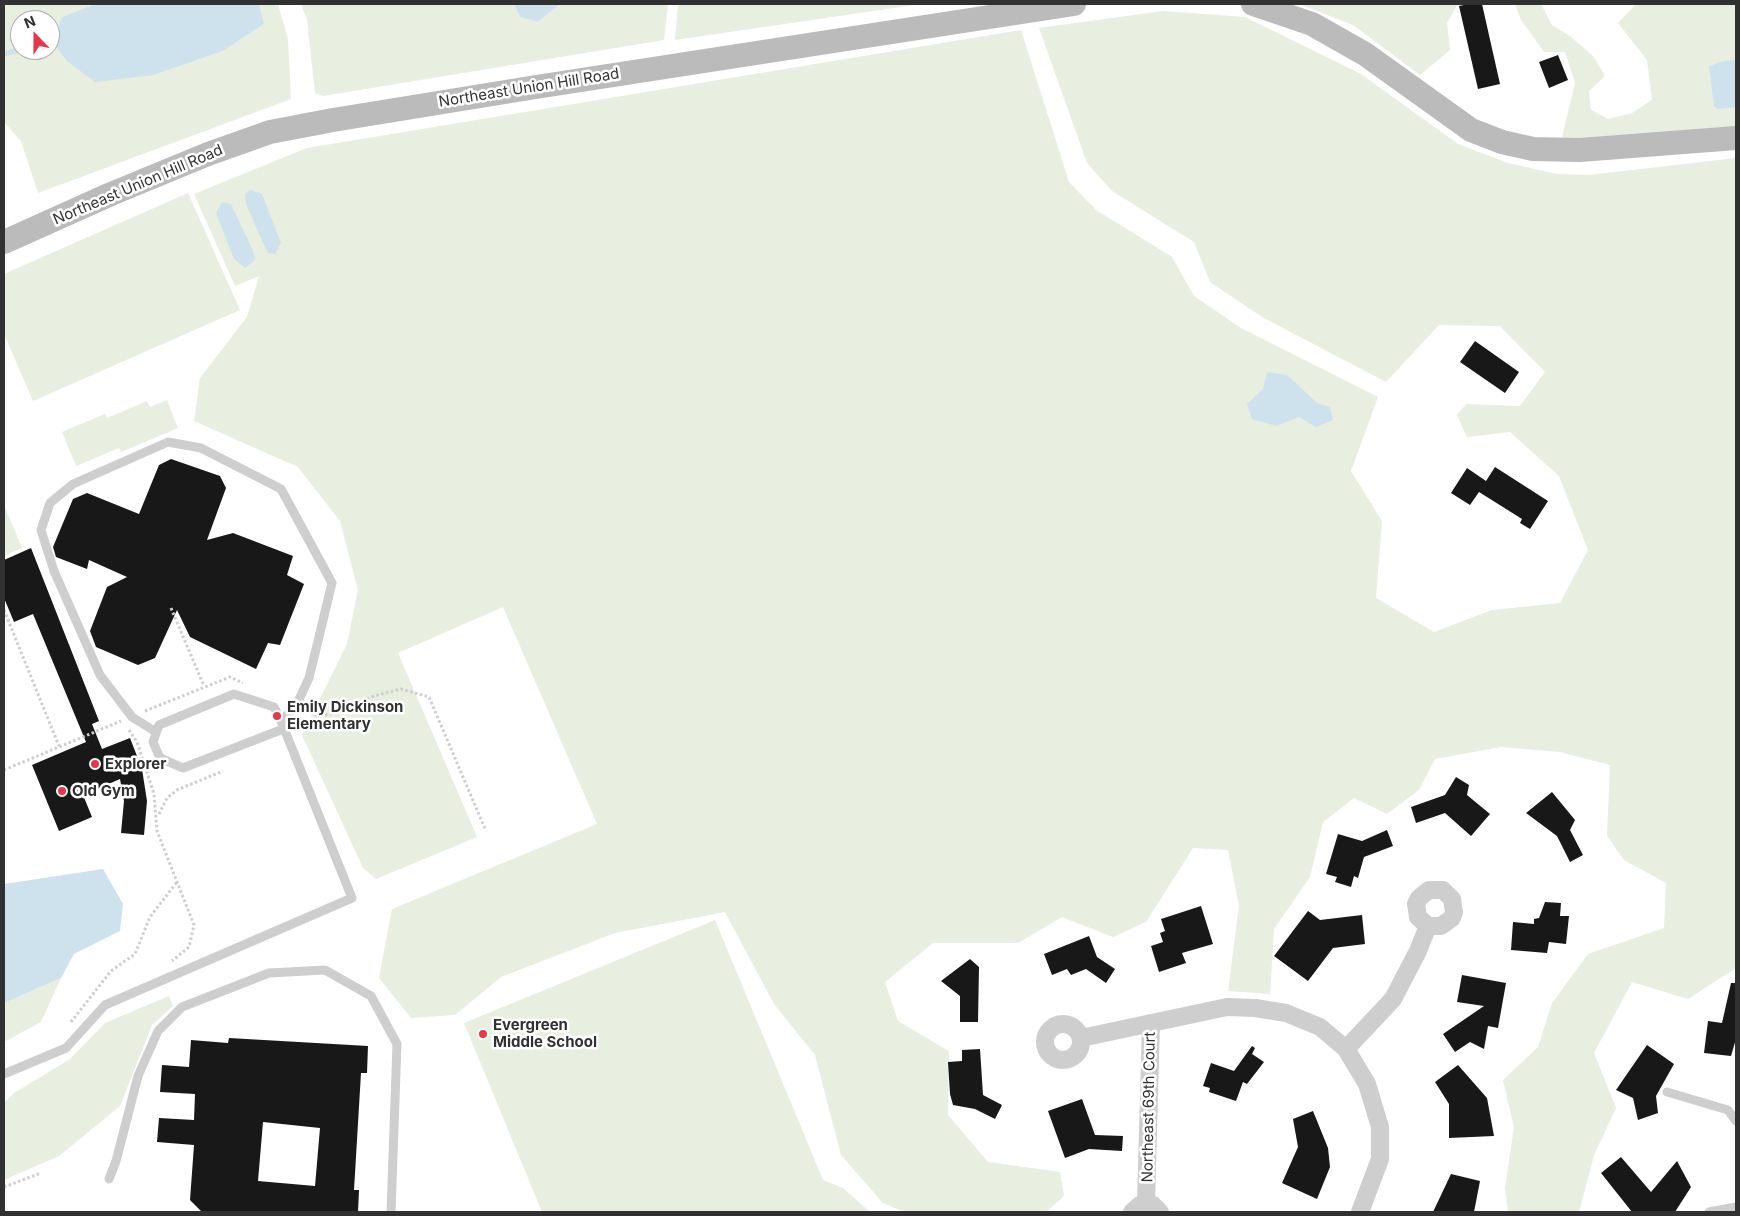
<!DOCTYPE html>
<html>
<head>
<meta charset="utf-8">
<style>
	body { margin:0 }
	#map { position:relative; width:1740px; height:1216px; overflow:hidden; background:#fff; font-family:Inter,sans-serif }
	canvas { display:block }
	.frame { position:absolute; inset:0; border:5px solid #313131; pointer-events:none }
	.north { position:absolute; left:10px; top:10px; width:50px; height:50px; box-sizing:border-box; background:#fff; border:1px solid #adadad; border-radius:50%; rotate:338deg; font-size:14px; font-weight:700; line-height:20px; text-align:center; color:#313131 }
	.north::after { content:''; display:block; margin:auto; width:18px; height:22px; background:#e4374c; clip-path:polygon(50% 0,100% 100%,50% 72%,0 100%) }
</style>
</head>
<body>
<div id="map">
<canvas width="1740" height="1216"></canvas>
<div class="frame"></div>
<div class="north">N</div>
</div>
<script>
const ctx = document.querySelector('canvas').getContext('2d');
ctx.lineJoin = 'round';
function paint(path, color) {
  ctx.fillStyle = color;
  ctx.fill(path, 'evenodd');
}
function toPath(rows) {
  const path = new Path2D();
  for (const r of rows) {
    if (r.length === 3) {
      path.moveTo(r[0] + r[2], r[1]);
      path.arc(r[0], r[1], r[2], 0, 2 * Math.PI);
      continue;
    }
    path.moveTo(r[0], r[1]);
    for (let i = 2; i < r.length; i += 2) path.lineTo(r[i], r[i + 1]);
  }
  return path;
}
function stroke(path, color, width, dash) {
  ctx.strokeStyle = color;
  ctx.lineWidth = width;
  ctx.lineCap = dash ? 'butt' : 'round';
  ctx.setLineDash(dash || []);
  ctx.stroke(path);
}
function drawText(font, color, halo, rows, align = 'center') {
  ctx.font = font + ' Inter,sans-serif';
  ctx.lineWidth = 5;
  ctx.setLineDash([]);
  ctx.textBaseline = 'middle';
  ctx.strokeStyle = halo;
  ctx.fillStyle = color;
  for (const [text, x, y, turn = 0] of rows) {
    ctx.save();
    ctx.translate(x, y);
    ctx.rotate((+turn || 0) * Math.PI / 180);
    ctx.textAlign = isNaN(turn) ? turn : align;
    if (halo) ctx.strokeText(text, 0, 0);
    ctx.fillText(text, 0, 0);
    ctx.restore();
  }
}
paint(toPath([
	[4,4,95,4,62,17,154,75,223,51,264,24,259,4,278,4,288,39,291,99,38,193,21,141,4,122],
	[20,20,50,20,50,50,20,50],
	[301,4,514,4,520,17,538,22,560,4,668,4,664,40,323,96,315,93,307,19],
	[678,4,921,4,675,40],
	[1299,4,1399,5,1458,4,1447,23,1450,50,1420,75,1353,25],
	[1515,4,1541,4,1552,25,1571,37,1594,57,1605,76,1589,91,1591,110,1608,119,1632,113,1652,100,1647,60,1618,23,1636,4,1736,4,1736,130,1583,142,1562,137,1575,83,1565,52,1544,52,1521,20],
	[1163,11,1245,17,1361,74,1458,144,1508,163,1557,174,1589,175,1736,158,1736,968,1688,999,1632,982,1594,1053,1616,1108,1594,1155,1579,1212,1508,1212,1505,1188,1514,1127,1503,1080,1538,1047,1552,1003,1588,954,1664,928,1666,883,1624,860,1607,836,1610,765,1560,752,1501,747,1435,759,1419,790,1387,814,1354,798,1323,822,1310,877,1274,929,1270,994,1228,991,1239,906,1228,850,1193,848,1146,922,1113,937,1062,917,1018,943,933,943,885,982,898,1021,949,1051,948,1115,988,1162,1060,1172,1064,1196,1046,1212,904,1212,883,1203,841,1155,815,1055,774,1004,725,912,615,933,501,977,455,1015,411,1018,379,978,392,909,597,824,503,607,398,653,477,837,376,879,363,868,302,735,347,644,358,590,340,521,298,467,194,421,200,378,247,317,259,276,235,286,194,194,307,148,1021,30,1069,182,1096,210,1172,257,1194,296,1241,328,1378,397,1351,471,1382,521,1376,598,1434,632,1492,610,1560,603,1588,550,1559,476,1510,432,1467,437,1457,415,1466,404,1520,406,1545,372,1500,326,1439,325,1386,382,1262,317,1210,282,1194,242,1112,191,1087,163,1039,28],
	[188,193,240,310,33,401,4,334,4,274],
	[167,400,178,428,121,452,119,448,76,466,62,432,105,414,107,418,147,401,150,407],
	[4,505,22,548,4,556],
	[715,920,823,1180,843,1188,870,1212,542,1212,464,1023],
	[61,978,41,1022,4,1042,4,1003],
	[169,996,173,1006,152,1025,120,1106,59,1156,4,1180,4,1103,14,1093,70,1059,105,1023]
]), '#e8eee0');
paint(toPath([
	[95,4,259,4,264,24,223,51,154,75,95,82,67,61,53,42,62,17],
	[514,4,560,4,538,22,520,17],
	[1736,60,1736,107,1718,109,1714,106,1709,66,1724,61],
	[250,190,262,194,281,243,275,254,268,253,263,243,246,204,245,194],
	[222,202,231,204,253,251,255,260,245,268,234,259,216,213],
	[1267,372,1287,375,1317,403,1330,407,1333,420,1316,427,1299,417,1276,426,1252,419,1247,404,1263,389],
	[103,869,123,904,120,931,74,954,61,978,4,1003,4,884]
]), '#cde2ed');
stroke(toPath([
	[50,42,53,42],
	[4,54,20,50]
]), '#cde2ed', 5);
paint(toPath([
	[1469,4,1482,4,1500,84,1478,89,1459,6],
	[1558,55,1568,80,1549,88,1539,62],
	[1475,341,1519,372,1505,393,1460,362],
	[171,459,220,476,226,488,207,540,233,533,293,556,287,575,304,584,280,645,268,643,256,669,190,637,177,610,155,658,138,665,96,647,90,631,107,587,127,577,89,560,87,569,56,557,53,547,73,499,87,493,139,514,159,465],
	[1495,467,1548,501,1530,529,1520,523,1522,519,1479,492,1470,505,1451,493,1467,468,1486,481],
	[31,548,99,721,92,724,102,749,130,738,142,769,147,801,144,835,121,833,124,801,120,779,83,795,92,817,59,831,32,765,86,742,33,614,14,622,4,598,4,560],
	[1456,777,1469,785,1467,795,1490,814,1471,836,1445,813,1416,823,1411,807,1445,795],
	[1552,792,1575,820,1570,830,1583,855,1570,862,1557,836,1526,813],
	[1387,830,1393,846,1364,857,1358,878,1354,876,1351,887,1335,882,1337,877,1326,874,1338,834,1362,841],
	[1545,902,1561,903,1560,916,1569,916,1566,944,1549,942,1547,953,1511,950,1513,922,1534,924,1534,919,1539,918],
	[1201,906,1213,944,1182,953,1186,963,1159,972,1151,946,1163,942,1160,933,1165,931,1161,919],
	[1308,911,1320,920,1362,915,1365,944,1333,948,1308,981,1274,956],
	[1089,936,1097,957,1115,969,1106,983,1086,969,1071,975,1067,969,1052,975,1044,954],
	[970,959,979,967,978,1022,960,1022,960,996,941,981],
	[1462,975,1506,983,1498,1028,1488,1026,1484,1049,1470,1042,1455,1052,1443,1034,1484,1006,1457,1002],
	[1731,983,1736,983,1736,1039,1731,1056,1704,1053,1708,1021,1722,1023],
	[229,1038,368,1046,367,1073,361,1073,354,1190,359,1190,358,1212,202,1212,190,1200,194,1145,157,1142,159,1118,194,1120,195,1094,160,1092,162,1065,189,1067,191,1040,228,1043],
	[263,1122,320,1128,315,1186,258,1181],
	[1647,1045,1674,1064,1656,1096,1658,1113,1638,1120,1633,1098,1616,1090],
	[1252,1046,1255,1048,1252,1054,1264,1062,1247,1084,1243,1082,1236,1101,1209,1092,1210,1088,1203,1086,1211,1063,1234,1071],
	[980,1049,983,1095,1002,1105,995,1119,975,1109,953,1105,950,1094,948,1062,962,1061,962,1050],
	[1458,1065,1487,1098,1494,1136,1449,1138,1449,1104,1435,1082],
	[1082,1099,1095,1135,1123,1136,1122,1151,1089,1149,1065,1158,1048,1111],
	[1313,1111,1328,1148,1330,1167,1317,1199,1282,1183,1298,1147,1293,1119],
	[1621,1157,1651,1192,1677,1161,1691,1187,1675,1212,1632,1212,1601,1173],
	[1451,1174,1480,1181,1474,1212,1433,1212]
]), '#181818');
stroke(toPath([
	[171,608,204,686],
	[4,610,59,746],
	[145,711,230,677,243,683],
	[306,711,319,716,330,714,374,696,401,689,429,697,486,831],
	[129,730,137,742,154,794,157,831,194,925,189,947,172,961],
	[4,770,121,721],
	[159,814,167,798,177,790,223,771],
	[71,1022,111,971,135,954,150,917,177,882],
	[4,1187,41,1173]
]), '#cecece', 3, [2.5, 2.5]);
stroke(toPath([
	[156,732,132,717,100,675,54,571,41,530,50,503,73,484,168,442,201,448,281,489,332,583,309,678,296,706,281,721],
	[4,1074,66,1048,105,1005,352,898,281,721,274,707,234,694,159,725,153,742,160,758,183,768,283,729],
	[1667,1092,1728,1110,1736,1121],
	[109,1179,116,1161,138,1076,158,1031,182,1007,269,973,325,970,371,996,397,1044,391,1212],
	[1709,1212,1736,1207]
]), '#cecece', 9);
stroke(toPath([
	[1063,1042,18],
	[1081,1038,1227,1007,1255,1008,1286,1013,1320,1027,1346,1049,1367,1084,1380,1127,1380,1159,1360,1212],
	[1346,1049,1393,999,1418,951,1428,926,1441,926,1452,918,1454,912,1452,899,1443,890,1429,890,1419,898,1416,904,1418,917,1428,926],
	[1146,1204,1151,1023],
	[1132,1212,1140,1205,1146,1204,1153,1205,1160,1212]
]), '#cecece', 18);
stroke(toPath([
	[1253,4,1312,24,1365,54,1471,130,1502,142,1533,149,1580,150,1736,138],
	[4,242,111,194,208,154,270,132,333,120,536,87,1074,4]
]), '#bbb', 24);
for (const [x, y, r, color] of [
	[277,716,5,"#e4374c"],
	[95,764,5,"#e4374c"],
	[62,791,5,"#e4374c"],
	[483,1034,5,"#e4374c"]
]) {
  const dot = new Path2D();
  dot.arc(x, y, r, 0, 2 * Math.PI);
  ctx.fillStyle = color;
  ctx.fill(dot);
  stroke(dot, '#fff', 2);
}
drawText('15px', '#313131', '#fff', [
	["Northeast Union Hill Road",529,88,-9],
	["Northeast Union Hill Road",138,185,-23],
	["Northeast 69th Court",1149,1107,-89]
]);
drawText('bold 15px', '#313131', '#fff', [
	["Emily Dickinson",287,707],
	["Elementary",287,724],
	["Explorer",105,764],
	["Old Gym",72,791],
	["Evergreen",493,1025],
	["Middle School",493,1042]
], 'left');
</script>
</body>
</html>
